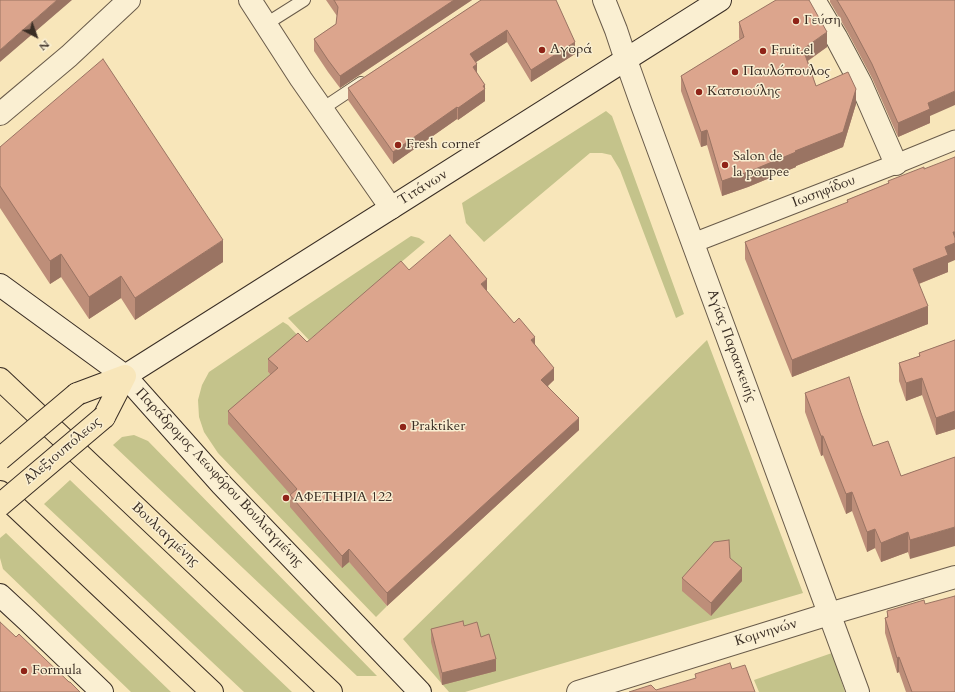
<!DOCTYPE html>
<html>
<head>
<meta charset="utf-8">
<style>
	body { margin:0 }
	#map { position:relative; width:955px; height:692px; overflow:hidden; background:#f8e6ba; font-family:Cardo,serif }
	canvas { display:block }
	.north { position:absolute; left:16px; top:16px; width:40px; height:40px; -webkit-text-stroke:3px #faefd2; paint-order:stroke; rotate:139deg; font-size:11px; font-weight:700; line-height:16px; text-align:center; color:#392d24 }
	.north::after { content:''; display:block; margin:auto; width:14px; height:18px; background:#392d24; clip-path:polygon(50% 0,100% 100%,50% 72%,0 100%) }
</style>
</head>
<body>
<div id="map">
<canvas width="955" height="692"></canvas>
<div class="north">N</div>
</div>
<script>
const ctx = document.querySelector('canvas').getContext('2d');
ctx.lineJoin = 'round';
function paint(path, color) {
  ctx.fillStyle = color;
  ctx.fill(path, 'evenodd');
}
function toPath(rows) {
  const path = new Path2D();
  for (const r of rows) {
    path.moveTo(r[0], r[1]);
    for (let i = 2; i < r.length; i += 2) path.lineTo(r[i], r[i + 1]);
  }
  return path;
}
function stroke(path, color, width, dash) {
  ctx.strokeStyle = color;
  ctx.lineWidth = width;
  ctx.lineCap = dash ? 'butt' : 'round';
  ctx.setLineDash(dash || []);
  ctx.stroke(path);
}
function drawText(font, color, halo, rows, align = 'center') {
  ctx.font = font + ' Cardo,serif';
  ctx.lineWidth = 3;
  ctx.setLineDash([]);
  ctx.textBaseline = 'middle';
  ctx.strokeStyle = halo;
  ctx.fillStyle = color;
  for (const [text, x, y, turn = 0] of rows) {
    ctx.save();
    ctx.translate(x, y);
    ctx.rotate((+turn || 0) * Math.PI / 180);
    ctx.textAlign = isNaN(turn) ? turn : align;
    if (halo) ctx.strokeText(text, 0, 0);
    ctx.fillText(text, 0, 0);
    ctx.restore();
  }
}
paint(toPath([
	[606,111,612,116,684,314,676,318,620,170,611,155,602,153,590,153,484,242,466,223,462,203],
	[411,236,419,238,425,242,309,340,288,318],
	[283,322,288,325,303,341,268,372,278,381,297,501,387,606,376,617,218,453,204,432,199,417,198,400,202,385,209,372],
	[707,340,803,593,465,692,449,692,403,639],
	[134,435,148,441,377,676,357,676,113,445,122,437],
	[70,480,171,577,292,692,244,692,44,504],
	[6,533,171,692,131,692,3,569,0,558,0,538],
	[832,653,845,692,759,692,754,680]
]), '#c4c38b');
const service = toPath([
	[266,24,304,0],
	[322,109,361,83]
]);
const pedestrian = toPath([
	[693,243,896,164,955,140]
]);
const minor = toPath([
	[250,0,301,79,391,208],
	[604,0,616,30,626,60],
	[814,0,836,37,861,84,896,164],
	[0,114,69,56,129,0],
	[578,692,829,614,955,577]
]);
const tertiary = toPath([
	[626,60,642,105,858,692]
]);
const secondary = toPath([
	[0,285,125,376,222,485,420,692],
	[125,376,720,0],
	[0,595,28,621,102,692]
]);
const primary = toPath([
	[0,379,331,692],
	[77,394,125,376],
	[104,417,125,376],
	[0,492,212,692]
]);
stroke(service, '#695b4a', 14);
stroke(pedestrian, '#695b4a', 21);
stroke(minor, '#695b4a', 24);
stroke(tertiary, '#695b4a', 24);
stroke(secondary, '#392d24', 24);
stroke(primary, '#392d24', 24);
stroke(service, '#faefd2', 12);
stroke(pedestrian, '#faefd2', 19);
stroke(minor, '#faefd2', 22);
stroke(tertiary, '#faefd2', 22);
stroke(secondary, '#faefd2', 22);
stroke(primary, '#f8e6ba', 22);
const primaryBridge = toPath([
	[0,459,77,394],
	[0,505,104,417]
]);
stroke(primaryBridge, '#392d24', 24, []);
stroke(primaryBridge, '#f8e6ba', 22);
paint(toPath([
	[326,0,472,0,340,88,328,72,314,51,314,39,336,24,337,16],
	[481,0,575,54,531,82,507,42,476,62,477,74,485,85,485,101,458,120,457,119,393,164,348,100,348,88],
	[830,0,955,0,930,116,930,123,898,137,872,78,847,31,830,2],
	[739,22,827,47,808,61,816,86,856,104,843,147,796,166,796,167,748,187,722,196,707,145,701,147,681,91,681,76,740,40,739,38],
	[0,147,223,262,135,320,121,298,89,319,61,277,50,284,0,208],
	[888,181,948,263,948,272,919,284,928,324,792,377,745,259,745,242,847,203,847,200,888,183],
	[409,270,487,291,487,292,514,323,535,345,554,380,548,386,579,430,387,606,349,562,342,568,290,507,290,494,228,424,228,411,271,375,268,372,268,359,307,342],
	[955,340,955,429,936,435,922,395,906,401,899,381,899,363,919,356,919,353],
	[805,393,861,413,873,446,901,476,955,457,910,559,908,552,881,562,875,548,867,552,852,511,846,514,823,455,821,456,805,412],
	[730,558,742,581,711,616,682,591,682,578],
	[887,611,955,692,906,692,899,672,897,673,885,633,885,618,887,617],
	[464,626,481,637,496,671,442,685,431,642,431,629]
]), '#bd8e79');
paint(toPath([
	[57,0,72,0,0,62,0,50],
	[454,0,472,0,340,88,340,76],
	[507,30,507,42,470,66,470,54],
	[827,32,827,47,803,64,803,49],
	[575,42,575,54,531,82,531,70],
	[477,64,477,76,473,67],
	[485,85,485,101,458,120,458,108],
	[856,89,856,104,843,147,796,166,796,167,748,187,722,196,722,181,795,151],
	[955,91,955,105,930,116,930,123,898,137,898,123,928,103],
	[457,107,457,119,393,164,393,152],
	[707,130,707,145,701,147,701,132],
	[953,232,955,232,955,260,948,263,948,272,913,286,913,269,945,247],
	[223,240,223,262,135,320,135,298],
	[61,254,61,277,50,284,50,261],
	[121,276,121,298,89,319,89,297],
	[487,279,487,291,481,297,481,284],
	[928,306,928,324,792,377,792,360],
	[535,337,535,350,531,340],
	[554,368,554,380,541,392,541,380],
	[922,378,922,395,906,401,906,383],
	[955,411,955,429,936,435,936,418],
	[579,418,579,430,387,606,387,593],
	[821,436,823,436,823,455,821,456],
	[852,492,852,511,846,514,846,494],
	[955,527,955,546,910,559,910,540],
	[875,529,875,548,867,552,867,532],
	[908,532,908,552,881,562,881,543],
	[349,549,349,562,342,568,342,556],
	[742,568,742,581,711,616,711,603],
	[899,657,899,672,897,673,897,658],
	[496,659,496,671,442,685,442,673]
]), '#9a7463');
const building = toPath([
	[0,0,57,0,0,50,0,0],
	[334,0,454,0,340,76,328,60,314,39,336,24,338,7,334,0],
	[481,0,556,0,575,42,531,70,507,30,470,54,477,64,473,67,485,85,483,86,485,89,458,108,457,107,393,152,348,88,481,0],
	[776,0,809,0,827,32,803,49,816,86,848,72,856,89,843,132,795,151,796,152,748,172,722,181,707,130,701,132,681,76,744,37,739,22,776,0],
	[837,0,955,0,955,91,928,103,930,109,898,123,872,64,847,17,837,0],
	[103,59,223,240,135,298,121,276,89,297,61,254,50,261,0,186,0,147,103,59],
	[955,157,955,232,953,232,955,238,955,243,945,247,948,255,913,269,928,306,792,360,745,242,848,202,847,200,889,183,888,181,924,167,924,169,955,157],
	[450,235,487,279,481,284,514,323,519,318,535,337,531,340,554,368,541,380,579,418,387,593,349,549,342,556,290,495,297,489,228,411,278,368,268,359,298,333,307,342,401,261,409,270,450,235],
	[955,340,955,411,936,418,922,378,906,383,899,363,920,356,919,353,955,340],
	[849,377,861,413,873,446,888,441,901,476,955,457,955,527,910,540,908,532,881,543,875,529,867,532,852,492,846,494,823,436,821,436,805,393,849,377],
	[729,540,730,558,742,568,711,603,682,578,714,542,729,540],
	[955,596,955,692,912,692,899,657,897,658,885,618,888,617,887,611,924,600,925,604,955,596],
	[463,621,464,626,477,622,481,637,489,634,496,659,442,673,431,629,463,621],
	[0,622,16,637,19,634,69,682,70,682,80,692,0,692,0,622],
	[730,663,732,669,745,665,755,692,629,692,651,685,656,690,696,678,695,674,730,663]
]);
paint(building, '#dca58d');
stroke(building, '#9a7463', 1);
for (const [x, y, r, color] of [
	[796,21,4,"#8f2418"],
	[542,50,4,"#8f2418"],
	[763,51,4,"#8f2418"],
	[735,72,4,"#8f2418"],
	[699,92,4,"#8f2418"],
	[398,145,4,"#8f2418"],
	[725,165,4,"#8f2418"],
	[403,427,4,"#8f2418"],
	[286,498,4,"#8f2418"],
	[24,671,4,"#8f2418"]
]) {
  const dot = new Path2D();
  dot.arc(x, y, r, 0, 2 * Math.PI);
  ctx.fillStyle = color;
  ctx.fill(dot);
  stroke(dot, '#faefd2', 1.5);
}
drawText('14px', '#392d24', '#faefd2', [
	["Γεύση",804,21],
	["Αγορά",550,50],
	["Fruit.el",771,51],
	["Παυλόπουλος",743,72],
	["Κατσιούλης",707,92],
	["Fresh corner",406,145],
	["Salon de",733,157],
	["la poupee",733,173],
	["Praktiker",411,427],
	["ΑΦΕΤΗΡΙΑ 122",294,498],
	["Formula",32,671]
], 'left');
drawText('14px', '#392d24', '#faefd2', [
	["Τιτάνων",423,188,-32],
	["Ιωσηφίδου",824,192,-21],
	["Αγίας Παρασκευής",731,346,70],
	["Αλεξιουπόλεως",63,451,-40],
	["Παράδρομος Λεωφόρου Βουλιαγμένης",219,478,47],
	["Βουλιαγμένης",165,535,43],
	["Κομνηνών",766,633,-17]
]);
</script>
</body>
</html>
